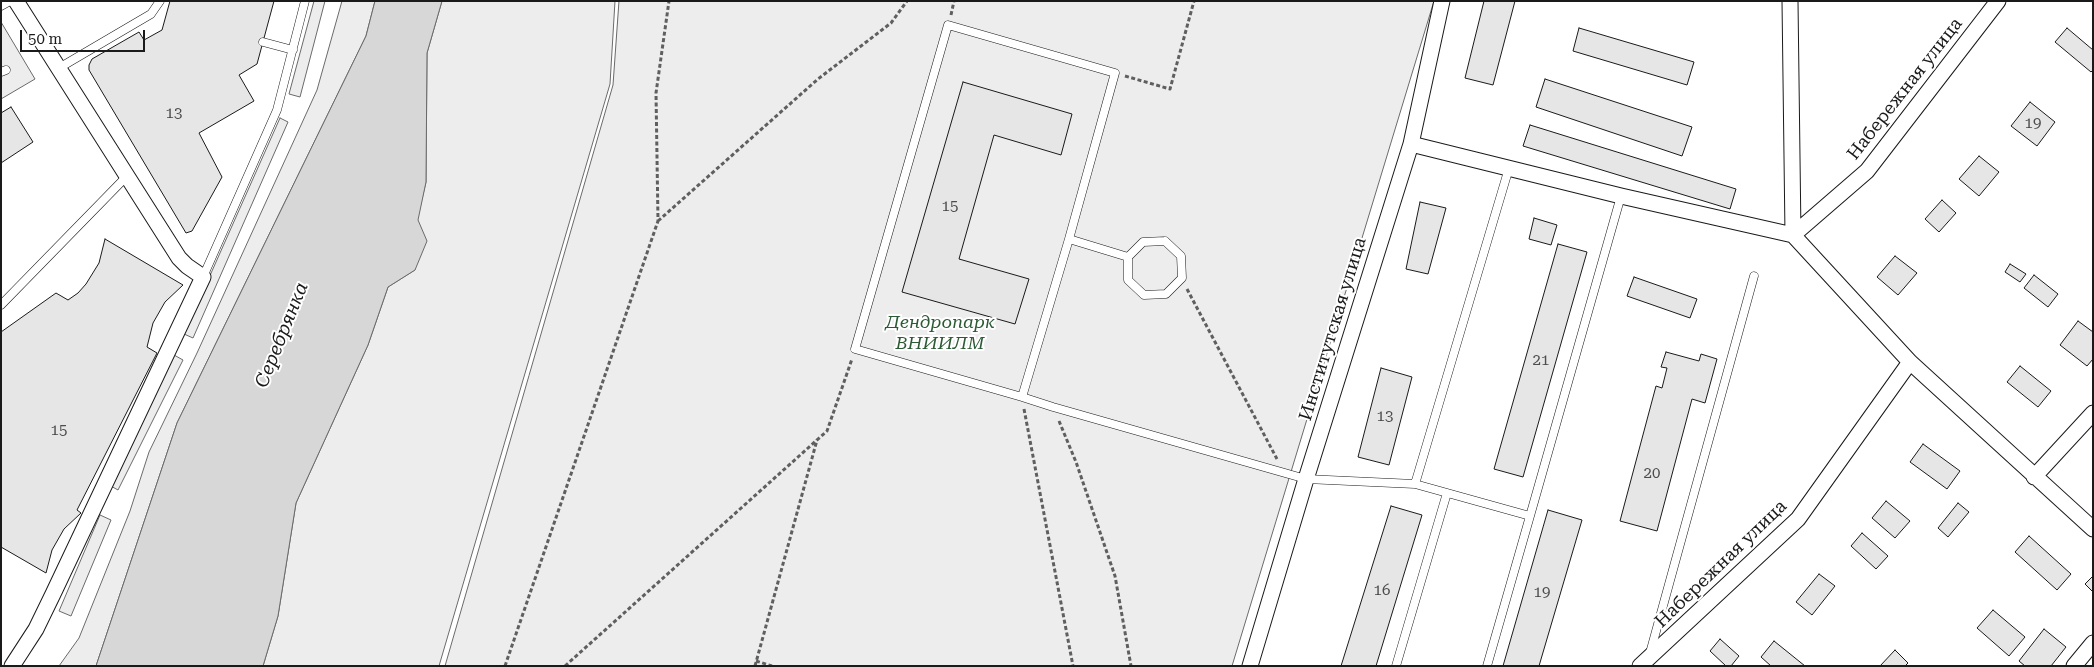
<!DOCTYPE html>
<html>
<head>
<meta charset="utf-8">
<style>
	body { margin:0 }
	#map { position:relative; width:2094px; height:667px; overflow:hidden; background:#fff; font-family:"Roboto Serif",serif }
	canvas { display:block }
	.frame { position:absolute; inset:0; border:2px solid #1a1a1a; pointer-events:none }
	.scale { position:absolute; left:20px; top:30px; width:125px; height:22px; box-sizing:border-box; border:2px solid #1a1a1a; border-top:0; padding-left:6px; font-size:15px; line-height:18px; white-space:nowrap; color:#1a1a1a; -webkit-text-stroke:4px #fff; paint-order:stroke }
</style>
</head>
<body>
<div id="map">
<canvas width="2094" height="667"></canvas>
<div class="frame"></div>
<div class="scale">50 m</div>
</div>
<script>
const ctx = document.querySelector('canvas').getContext('2d');
ctx.lineJoin = 'round';
function paint(path, color) {
  ctx.fillStyle = color;
  ctx.fill(path, 'evenodd');
}
function toPath(rows) {
  const path = new Path2D();
  for (const r of rows) {
    path.moveTo(r[0], r[1]);
    for (let i = 2; i < r.length; i += 2) path.lineTo(r[i], r[i + 1]);
  }
  return path;
}
function stroke(path, color, width, dash) {
  ctx.strokeStyle = color;
  ctx.lineWidth = width;
  ctx.lineCap = dash ? 'butt' : 'round';
  ctx.setLineDash(dash || []);
  ctx.stroke(path);
}
function drawText(font, color, halo, rows, align = 'center') {
  ctx.font = font + ' "Roboto Serif",serif';
  ctx.lineWidth = 4;
  ctx.setLineDash([]);
  ctx.textBaseline = 'middle';
  ctx.strokeStyle = halo;
  ctx.fillStyle = color;
  for (const [text, x, y, turn = 0] of rows) {
    ctx.save();
    ctx.translate(x, y);
    ctx.rotate((+turn || 0) * Math.PI / 180);
    ctx.textAlign = isNaN(turn) ? turn : align;
    if (halo) ctx.strokeText(text, 0, 0);
    ctx.fillText(text, 0, 0);
    ctx.restore();
  }
}
const built = toPath([
	[314,1,325,1,300,97,289,94,314,1],
	[342,1,375,1,366,36,177,423,96,666,59,666,79,638,130,511,149,452,197,353,317,90,342,1],
	[442,1,615,1,610,84,439,666,263,666,278,616,296,503,368,345,388,287,415,270,417,220,426,182,427,53,442,1],
	[619,1,1434,1,1232,666,445,666,613,85,619,1],
	[1,22,35,79,1,99,1,22],
	[280,118,288,122,193,338,184,334,280,118],
	[174,355,183,360,118,490,109,485,174,355],
	[100,515,111,520,71,616,59,611,100,515]
]);
paint(built, '#ededed');
stroke(built, '#6a6a6a', 1);
const water = toPath([
	[375,1,442,1,427,53,426,182,418,220,427,241,415,270,388,287,368,345,296,503,278,616,263,666,96,666,177,423,366,36,375,1]
]);
paint(water, '#d7d7d7');
stroke(water, '#6a6a6a', 1);
const building = toPath([
	[170,1,274,1,257,64,239,75,254,101,199,133,222,177,192,231,186,233,89,70,89,65,92,59,139,32,144,40,162,30,170,1],
	[1484,1,1515,1,1493,85,1465,78,1484,1],
	[1579,28,1694,62,1687,85,1573,51,1579,28],
	[2067,28,2093,50,2093,70,2091,72,2055,42,2067,28],
	[1545,79,1692,127,1682,156,1536,107,1545,79],
	[963,82,1072,114,1061,155,994,135,959,259,1029,279,1015,324,902,292,963,82],
	[2030,102,2055,122,2037,146,2011,126,2030,102],
	[11,107,33,142,1,163,1,113,11,107],
	[1530,125,1736,189,1730,209,1523,146,1530,125],
	[1979,156,1999,172,1979,196,1959,179,1979,156],
	[1942,200,1956,213,1939,232,1925,219,1942,200],
	[1420,202,1446,208,1428,274,1406,269,1420,202],
	[1534,218,1557,225,1551,245,1529,239,1534,218],
	[105,239,183,285,165,302,153,323,147,347,157,353,77,510,81,513,64,529,52,550,46,573,1,547,1,332,56,293,68,300,78,293,86,284,99,263,105,239],
	[1558,244,1587,252,1523,477,1494,469,1558,244],
	[1895,256,1917,273,1898,295,1877,277,1895,256],
	[2010,264,2026,274,2020,282,2005,272,2010,264],
	[2034,275,2058,294,2048,307,2024,288,2034,275],
	[1634,277,1697,299,1690,318,1627,296,1634,277],
	[2078,321,2093,332,2093,359,2087,366,2060,345,2078,321],
	[1666,352,1699,361,1701,354,1717,359,1705,403,1692,399,1657,531,1620,521,1656,386,1662,388,1667,368,1661,367,1666,352],
	[2020,366,2051,391,2038,407,2007,382,2020,366],
	[1381,368,1412,377,1389,465,1358,457,1381,368],
	[1923,444,1960,471,1947,489,1910,462,1923,444],
	[1886,501,1910,521,1895,538,1872,518,1886,501],
	[1958,503,1969,512,1948,537,1938,528,1958,503],
	[1391,506,1422,515,1376,666,1341,666,1391,506],
	[1548,510,1582,520,1539,666,1503,666,1548,510],
	[1862,533,1888,556,1876,569,1851,546,1862,533],
	[2029,536,2071,574,2057,590,2015,552,2029,536],
	[1819,574,1835,586,1812,615,1796,602,1819,574],
	[2093,576,2093,592,2085,584,2093,576],
	[1993,610,2025,637,2009,656,1977,628,1993,610],
	[2044,629,2066,647,2051,666,2025,666,2019,661,2044,629],
	[1720,639,1739,656,1731,666,1726,666,1710,651,1720,639],
	[1774,641,1805,666,1771,666,1761,657,1774,641],
	[1895,650,1908,663,1905,666,1880,666,1895,650]
]);
paint(building, '#e6e6e6');
stroke(building, '#1a1a1a', 1);
const lane = toPath([
	[1,6,10,1],
	[263,42,293,50],
	[59,68,151,14,160,1],
	[1,72,6,70],
	[1069,239,1128,257],
	[1165,241,1181,256,1182,278,1166,294,1144,295,1128,280,1128,257,1143,242,1165,241],
	[203,277,277,110,305,1],
	[1,305,127,176],
	[1022,397,1069,239,1115,73,948,25,855,349,1022,397,1053,407,1306,479,1415,484,1530,516,1487,666],
	[1415,484,1509,168],
	[1530,516,1621,196],
	[1650,653,1754,276],
	[1396,666,1447,493]
]);
const street = toPath([
	[1790,1,1793,235],
	[1411,144,1621,196,1793,235,1910,362,2093,529],
	[1793,235,1867,171,1998,1],
	[2034,477,2093,413],
	[12,666,36,629,53,594,203,277,187,266,179,258,16,1],
	[1250,666,1306,479,1411,144,1442,1],
	[1640,666,1798,519,1910,362],
	[2074,666,2093,643]
]);
stroke(lane, '#1a1a1a', 9);
stroke(street, '#1a1a1a', 17);
stroke(toPath([
	[951,15,954,1],
	[1125,76,1170,89,1194,1],
	[658,221,818,79,891,23,907,1],
	[1187,289,1277,459],
	[1024,409,1073,666],
	[1059,421,1076,462,1115,576,1131,666],
	[756,661,772,666],
	[505,666,658,221,656,93,669,1],
	[565,666,827,431,852,359],
	[755,666,817,440]
]), '#5f5f5f', 3, [4, 2.5]);
stroke(lane, '#fff', 8);
stroke(street, '#fff', 15);
drawText('15px', '#4d4d4d', null, [
	["13",174,114],
	["19",2033,124],
	["15",950,207],
	["21",1541,361],
	["13",1385,417],
	["15",59,431],
	["20",1652,474],
	["16",1382,591],
	["19",1542,593]
]);
drawText('18px', '#1a1a1a', '#fff', [
	["Набережная улица",1905,89,-52],
	["Институтская улица",1333,329,-73],
	["Набережная улица",1721,564,-44]
]);
drawText('italic 18px', '#2b5a34', '#fff', [
	["Дендропарк",940,323],
	["ВНИИЛМ",940,344]
]);
drawText('italic 19px', '#1a1a1a', '#fff', [
	["Серебрянка",282,335,-68]
]);
</script>
</body>
</html>
